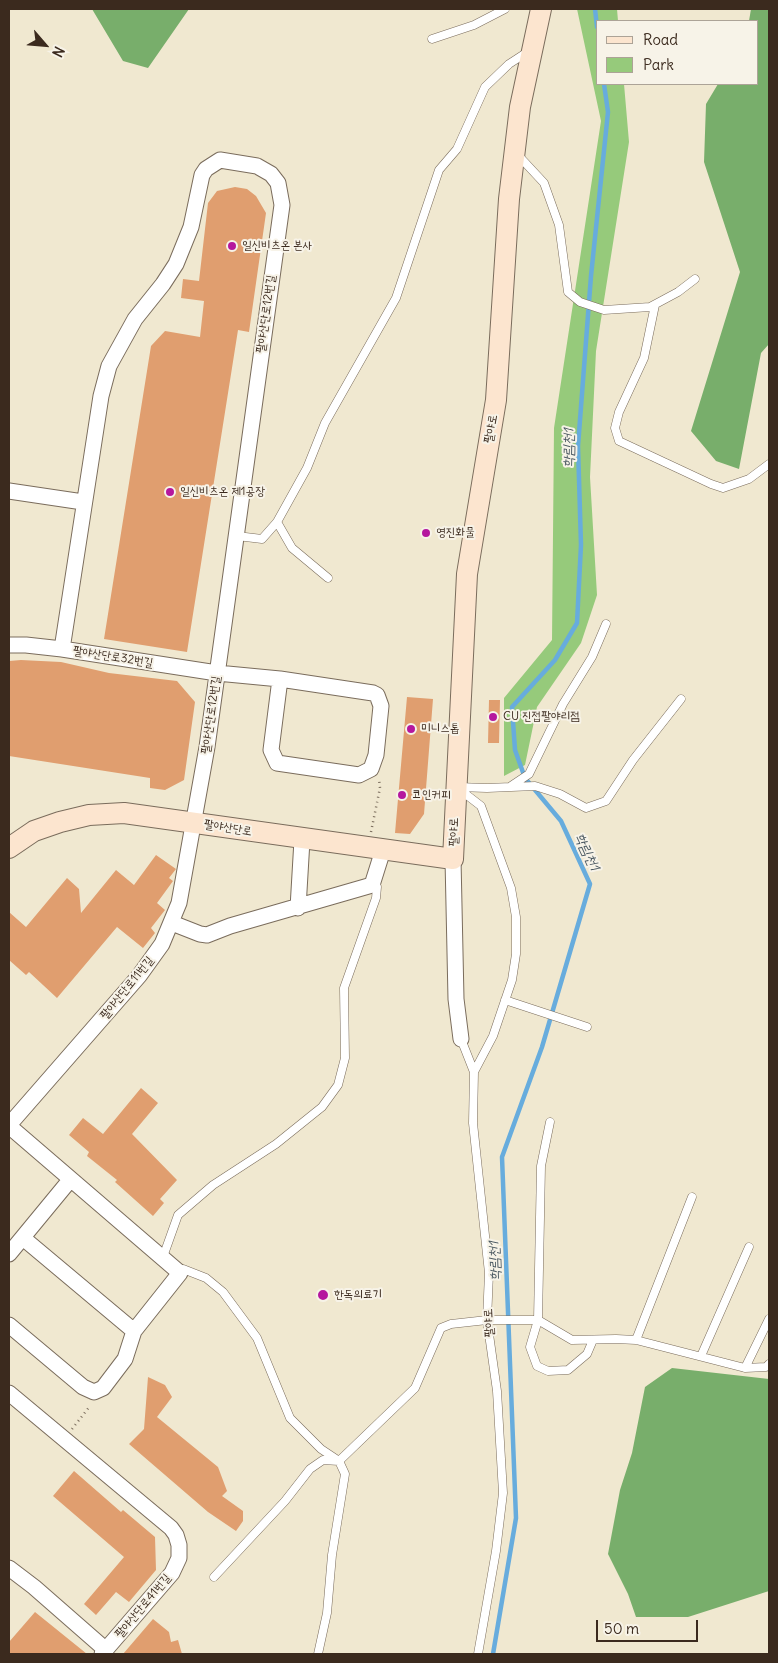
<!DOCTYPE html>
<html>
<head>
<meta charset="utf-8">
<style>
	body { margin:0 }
	#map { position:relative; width:778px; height:1663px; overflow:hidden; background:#f0e8d0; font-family:Delius,sans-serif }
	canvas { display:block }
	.frame { position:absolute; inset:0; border:10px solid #3b2a1e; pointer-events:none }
	.legend { position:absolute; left:596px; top:20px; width:162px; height:65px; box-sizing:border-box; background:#f7f3e8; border:1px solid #aca397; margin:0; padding:6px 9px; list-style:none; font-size:15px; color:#3b2a1e }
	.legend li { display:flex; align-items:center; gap:10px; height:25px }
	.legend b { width:25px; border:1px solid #aca397 }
	.north { position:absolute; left:20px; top:20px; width:50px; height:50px; -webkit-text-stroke:4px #f7f3e8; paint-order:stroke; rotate:117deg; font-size:14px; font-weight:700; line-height:20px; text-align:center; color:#3b2a1e }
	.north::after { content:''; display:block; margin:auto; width:18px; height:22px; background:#3b2a1e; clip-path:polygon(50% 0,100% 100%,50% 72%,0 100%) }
	.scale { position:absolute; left:596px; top:1620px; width:102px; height:22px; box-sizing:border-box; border:2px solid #3b2a1e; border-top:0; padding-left:6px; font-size:15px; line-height:18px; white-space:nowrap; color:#3b2a1e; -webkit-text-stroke:4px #f7f3e8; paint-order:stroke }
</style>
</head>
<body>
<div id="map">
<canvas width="778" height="1663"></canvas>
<div class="frame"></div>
<ul class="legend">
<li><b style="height:6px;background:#fce5cf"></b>Road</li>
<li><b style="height:14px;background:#96ca7b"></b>Park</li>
</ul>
<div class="north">N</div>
<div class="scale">50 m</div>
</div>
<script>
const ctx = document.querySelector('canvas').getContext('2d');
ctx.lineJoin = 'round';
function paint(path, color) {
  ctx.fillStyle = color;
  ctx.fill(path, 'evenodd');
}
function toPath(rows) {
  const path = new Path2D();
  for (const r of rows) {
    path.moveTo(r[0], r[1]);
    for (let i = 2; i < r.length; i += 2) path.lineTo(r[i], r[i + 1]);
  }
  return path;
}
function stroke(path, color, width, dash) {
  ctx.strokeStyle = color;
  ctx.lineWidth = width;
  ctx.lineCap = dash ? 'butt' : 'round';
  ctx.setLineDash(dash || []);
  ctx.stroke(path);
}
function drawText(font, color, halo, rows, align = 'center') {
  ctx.font = font + ' Delius,"Poor Story",sans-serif';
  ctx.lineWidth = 4;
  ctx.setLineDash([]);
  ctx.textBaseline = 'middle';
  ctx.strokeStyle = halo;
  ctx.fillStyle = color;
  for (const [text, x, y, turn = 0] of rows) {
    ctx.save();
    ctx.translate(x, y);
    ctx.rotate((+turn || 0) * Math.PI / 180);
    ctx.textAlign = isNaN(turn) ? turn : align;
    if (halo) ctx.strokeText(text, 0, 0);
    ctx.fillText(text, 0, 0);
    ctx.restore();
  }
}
paint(toPath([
	[577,9,617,9,618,21,597,21,597,84,624,84,629,142,596,351,590,477,597,595,581,643,537,707,525,765,504,776,504,698,552,640,554,428,601,121]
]), '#96ca7b');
paint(toPath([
	[92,9,189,9,148,68,123,61],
	[751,9,769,9,769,344,761,353,739,469,716,461,691,431,740,272,704,162,706,104,718,84,757,84,757,21,749,21],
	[672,1368,769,1379,769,1591,688,1617,636,1617,628,1594,608,1554,620,1490,632,1453,645,1387]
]), '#78ae6b');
stroke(toPath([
	[595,9,597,27],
	[493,1654,516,1518,502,1157,542,1047,590,884,561,821,525,778,515,750,512,707,555,660,577,623,581,545,578,446,591,276,608,112,604,84]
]), '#67acdd', 4.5);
paint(toPath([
	[235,187,247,189,256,196,266,213,249,332,238,330,187,652,104,639,151,346,165,331,200,337,204,301,181,298,183,279,199,281,208,203,217,191],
	[21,660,61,662,109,673,177,681,195,702,184,780,165,790,150,788,150,778,9,756,9,661],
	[407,697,433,699,424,814,410,834,395,833],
	[489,700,500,700,499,743,488,743],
	[156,855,176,869,169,878,173,881,157,903,165,910,151,928,155,933,143,948,117,927,57,998,29,972,26,975,9,960,9,912,26,927,67,878,79,889,81,913,116,870,134,885],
	[141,1088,158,1103,132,1134,177,1180,160,1199,164,1203,153,1216,115,1182,117,1180,87,1156,89,1152,69,1135,83,1118,103,1134],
	[148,1377,165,1385,172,1397,157,1417,218,1467,227,1491,222,1496,243,1511,243,1521,236,1531,208,1512,129,1444,144,1429],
	[74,1471,121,1512,123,1510,155,1537,156,1570,129,1602,116,1592,96,1615,84,1604,124,1557,53,1496],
	[35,1612,87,1654,9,1654,9,1642],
	[153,1619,169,1632,171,1642,178,1640,182,1654,123,1654]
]), '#e09e6f');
const lane = toPath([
	[432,39,474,25,505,9],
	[517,154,544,183,559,225,568,292,580,302,604,310,650,307,678,292,695,279],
	[655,305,644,358,619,412,615,428,619,441,711,484,723,488,749,479,769,464],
	[277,522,292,548,328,578],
	[237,536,262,539,277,522,307,468,325,423,396,298,439,170,457,149,485,87,509,64,529,51],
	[511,786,529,774,563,704,592,657,606,624],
	[457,787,487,788,535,786,560,794,586,808,606,801,633,760,681,699],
	[459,789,481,806,511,888,516,917,516,954,512,980,493,1036,474,1072],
	[505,1000,587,1027],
	[461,1039,474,1072,473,1123,489,1273,487,1320,497,1391,503,1493,496,1551,478,1654],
	[163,1257,178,1215,213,1185,276,1144,322,1107,338,1085,345,1058,344,988,376,898,377,887,372,885],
	[180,1273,183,1269,206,1278,223,1292,257,1338,290,1418,321,1449,339,1461],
	[593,1340,587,1354,568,1370,548,1371,537,1366,530,1347,538,1320,572,1340,616,1339,636,1340,745,1368,769,1319],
	[636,1340,692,1197],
	[701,1356,749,1247],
	[745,1368,766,1367,769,1364],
	[214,1577,285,1501,310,1469,323,1460,339,1461],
	[318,1654,327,1613,332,1555,345,1474,339,1461,415,1388,441,1328,451,1324,487,1320,538,1320,541,1166,550,1122]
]);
const street = toPath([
	[9,491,83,502],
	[9,645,26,645,62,649,217,673,280,679,373,693,377,695,381,706,376,755,371,769,359,775,277,763,271,750,280,679],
	[453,859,456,999,461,1039],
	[298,908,302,840],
	[172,923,200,934,207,935,230,926,372,885,383,850],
	[9,1125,139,976,162,944,179,903,207,747,282,205,278,183,271,174,257,166,220,160,206,169,202,175,191,227,176,264,163,284,135,319,109,366,101,396,62,649],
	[9,1126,180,1273,134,1331,125,1359,103,1388,94,1392,83,1387,9,1325],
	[23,1238,134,1331],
	[9,1254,70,1180],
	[9,1393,171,1528,176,1535,179,1545,179,1558,172,1573,102,1654],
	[9,1568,34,1587,106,1650]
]);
const secondary = toPath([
	[9,848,34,831,60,822,89,815,124,813,453,859,467,574,496,400,509,199,520,107,541,9]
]);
stroke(lane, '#7a6c5c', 9);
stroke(street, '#7a6c5c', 17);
stroke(secondary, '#7a6c5c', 22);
stroke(toPath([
	[371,832,380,788,379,779],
	[72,1429,90,1406]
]), '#7a6c5c', 2.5, [1, 4]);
stroke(lane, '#fff', 8);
stroke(street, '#fff', 15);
stroke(secondary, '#fce5cf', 20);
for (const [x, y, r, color] of [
	[232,246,5,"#b5179e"],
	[170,492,5,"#b5179e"],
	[426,533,5,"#b5179e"],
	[493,717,5,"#b5179e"],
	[411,729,5,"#b5179e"],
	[402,795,5,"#b5179e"],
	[323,1295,6,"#b5179e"]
]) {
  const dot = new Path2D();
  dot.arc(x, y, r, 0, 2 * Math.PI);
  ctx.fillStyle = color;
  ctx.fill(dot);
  stroke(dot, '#f7f3e8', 2);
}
drawText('12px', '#3b2a1e', '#f7f3e8', [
	["일신비츠온 본사",242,246],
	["일신비츠온 제1공장",180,492],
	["영진화물",436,533],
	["CU 진접팔야리점",503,717],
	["미니스톱",421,729],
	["코인커피",412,795],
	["한독의료기",334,1295]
], 'left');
drawText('12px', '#3b2a1e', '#f7f3e8', [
	["팔야산단로12번길",266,314,-82],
	["팔야로",491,429,-80],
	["팔야산단로32번길",113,657,9],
	["팔야산단로12번길",211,715,-82],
	["팔야산단로",228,828,9],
	["팔야로",454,832,-89],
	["팔야산단로11번길",127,988,-51],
	["팔야로",489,1323,-93],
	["팔야산단로41번길",143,1606,-50]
]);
drawText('italic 14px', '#4a5861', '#f7f3e8', [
	["학림천1",569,448,-89],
	["학림천1",587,852,65],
	["학림천1",495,1261,-92]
]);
</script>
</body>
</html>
